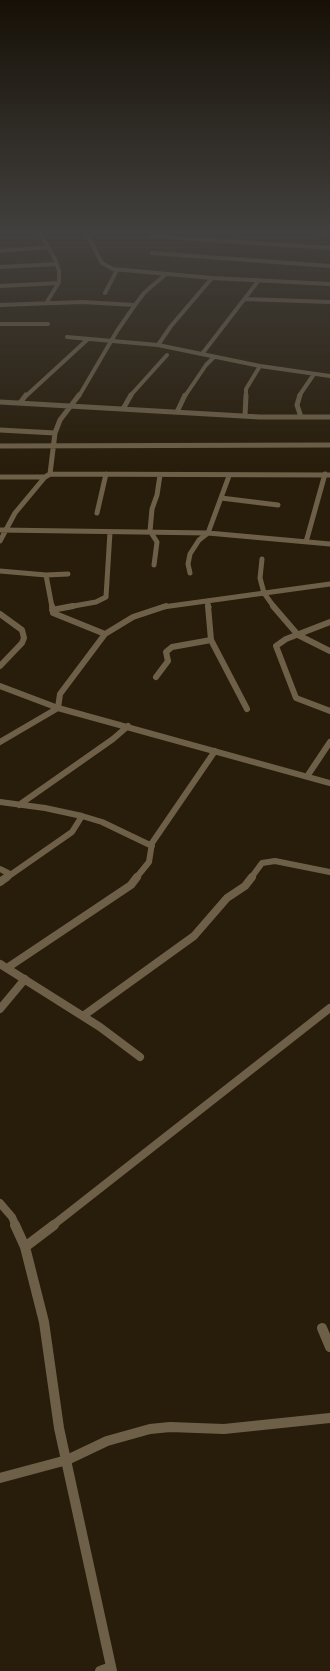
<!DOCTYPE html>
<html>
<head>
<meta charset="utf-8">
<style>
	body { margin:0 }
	canvas { display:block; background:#281d0a }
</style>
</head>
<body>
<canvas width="330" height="1671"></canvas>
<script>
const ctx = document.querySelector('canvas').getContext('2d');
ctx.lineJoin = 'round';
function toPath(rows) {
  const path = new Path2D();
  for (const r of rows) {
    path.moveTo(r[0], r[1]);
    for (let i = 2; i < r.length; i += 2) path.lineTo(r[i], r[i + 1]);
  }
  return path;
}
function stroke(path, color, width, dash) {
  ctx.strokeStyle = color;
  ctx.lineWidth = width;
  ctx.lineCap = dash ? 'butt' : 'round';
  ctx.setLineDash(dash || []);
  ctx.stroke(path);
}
stroke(toPath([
	[39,231,55,259,59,271,59,282,47,302],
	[85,231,102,263,113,269,212,278,330,284],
	[284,231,330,233],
	[151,236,330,248],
	[0,251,48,247],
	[152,253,330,266],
	[0,267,57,264],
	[0,286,59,283],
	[105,293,117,270],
	[245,299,330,302],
	[0,305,82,302,135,305],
	[0,324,48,324],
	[67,337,158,345,260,366,330,376],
	[158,345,171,326,212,278],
	[202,354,259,280],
	[26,396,88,339],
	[79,396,117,331,135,305,144,293,166,274],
	[130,396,167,355],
	[185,396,206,365,214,357],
	[246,396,246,389,260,366],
	[299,396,314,374]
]), '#6e6048', 4);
stroke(toPath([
	[300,395,297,405,301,417],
	[0,402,260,417,330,417],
	[20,403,26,395],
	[123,409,131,395],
	[177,412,185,395],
	[245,416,246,395],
	[0,430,55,433],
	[0,446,330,445],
	[50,474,55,433,60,420,79,395],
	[0,477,45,477,50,474,330,475],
	[221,498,278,505],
	[97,513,106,474],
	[0,530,208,533,330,544],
	[0,541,15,513,45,477],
	[306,542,325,474],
	[262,559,260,578,264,593,274,607],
	[154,565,157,542,150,531,152,509,157,495,160,475],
	[0,571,46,575,68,574],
	[190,573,188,564,190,554,199,540,208,533,229,476],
	[46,575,52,607],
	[207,601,209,607],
	[68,607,96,602,106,597,110,532],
	[163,607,330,584]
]), '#6e6048', 5);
stroke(toPath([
	[52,606,53,613,105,634],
	[208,606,211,640,247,709],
	[273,606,298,635,330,651],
	[52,610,73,606],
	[0,614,22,630,24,638,22,643,0,666],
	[330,622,286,639,276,646,296,698,330,711],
	[156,677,168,661,166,652,172,647,211,640],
	[0,686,58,708,330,783],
	[0,742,58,708,60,694,105,634,133,617,166,606],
	[308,775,330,742],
	[0,802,45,808,82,816,102,822,152,846],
	[19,805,113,739,128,726],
	[0,869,10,874],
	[6,878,72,832,82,816],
	[136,878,149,862,152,843,215,751],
	[251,878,262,863,275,861,330,872]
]), '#6e6048', 6);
stroke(toPath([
	[0,882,7,877],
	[0,964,100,1027,140,1057],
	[7,968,131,885,137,877],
	[0,1009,25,979],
	[83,1016,194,936,227,898,245,886,252,877],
	[0,1203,12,1217,16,1226],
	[52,1226,330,1008]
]), '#6e6048', 8);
stroke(toPath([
	[15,1225,25,1247,44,1322,59,1428,112,1671],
	[25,1247,54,1225],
	[322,1328,330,1347],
	[0,1478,67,1460,107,1441,150,1429,170,1427,224,1429,330,1418],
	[100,1671,111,1667]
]), '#6e6048', 10);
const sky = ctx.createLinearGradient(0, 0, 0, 465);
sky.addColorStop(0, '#161006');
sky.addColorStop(0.5, '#42403e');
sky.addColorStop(1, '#42403e00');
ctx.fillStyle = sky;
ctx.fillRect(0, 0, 330, 465);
</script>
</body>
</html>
